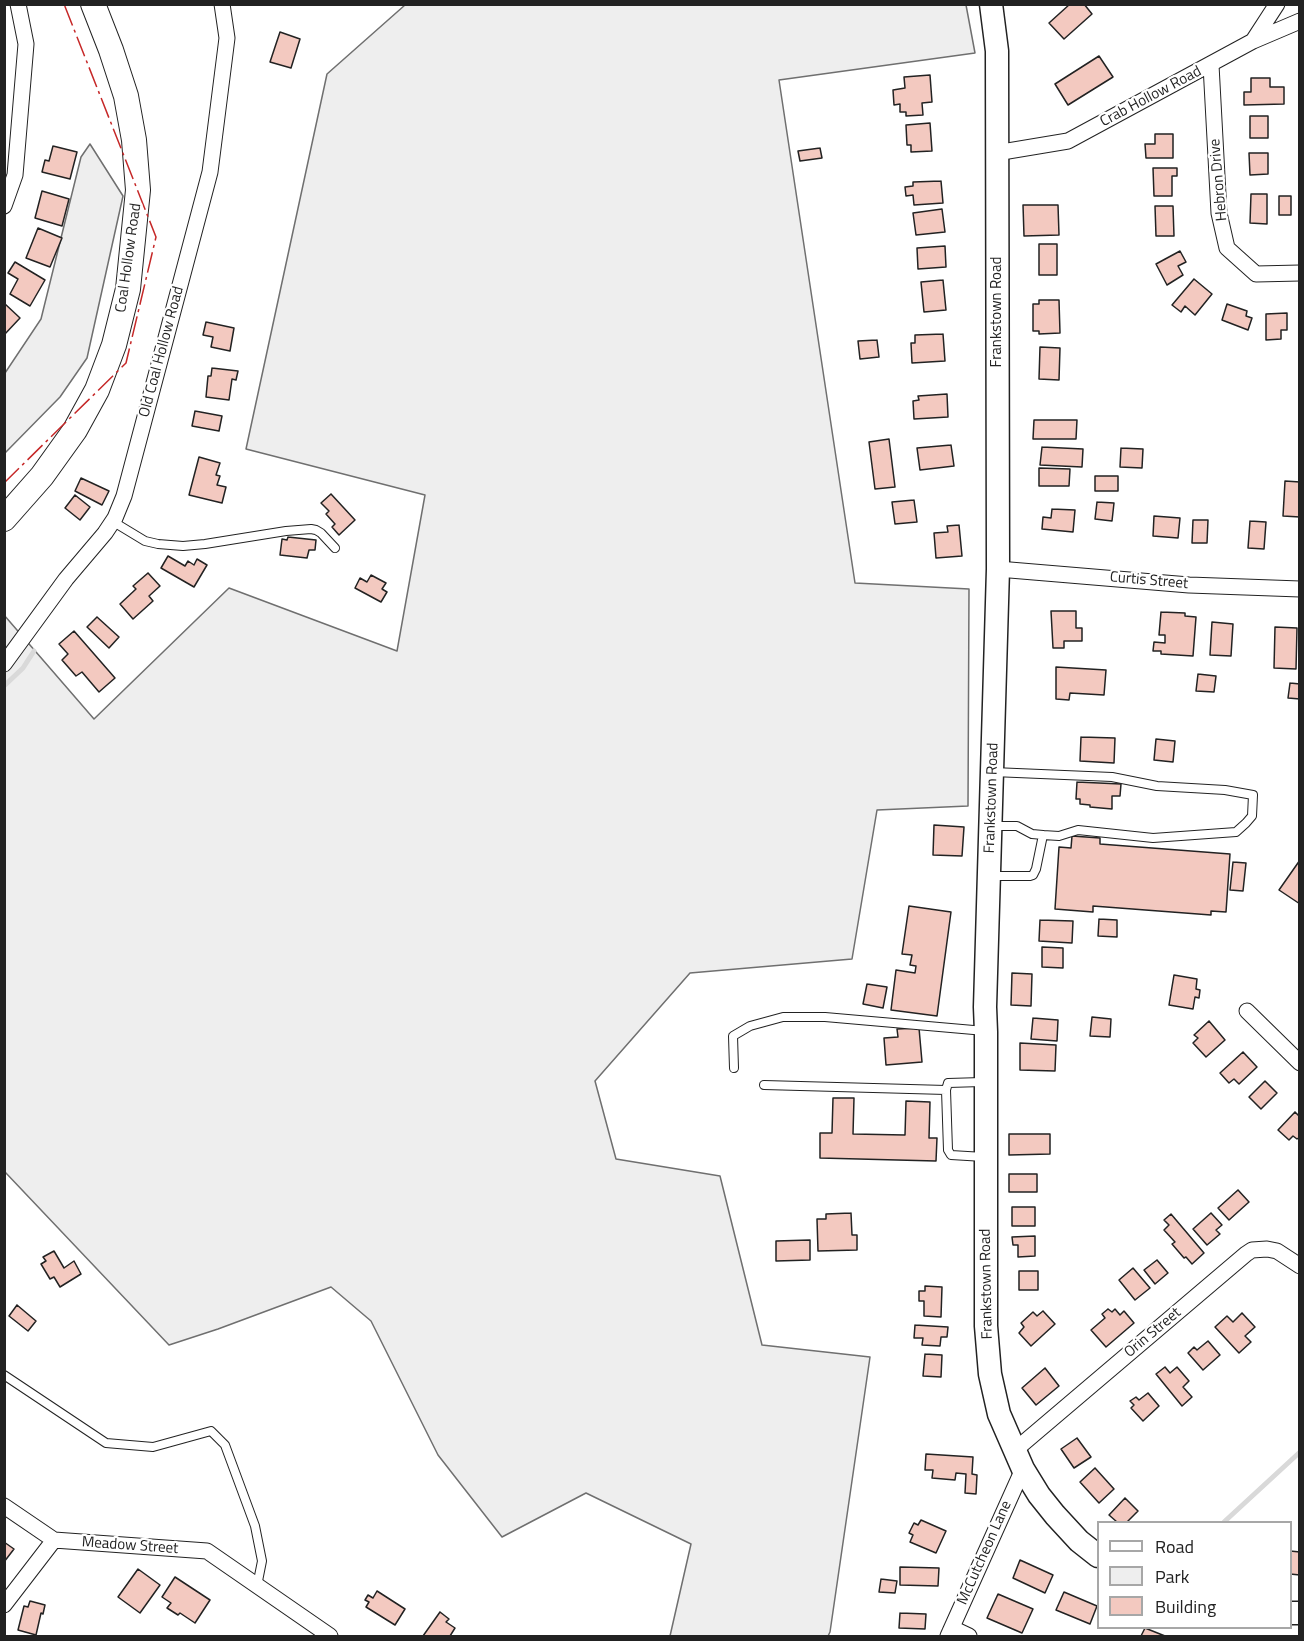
<!DOCTYPE html>
<html>
<head>
<meta charset="utf-8">
<style>
	body { margin:0 }
	#map { position:relative; width:1304px; height:1641px; overflow:hidden; background:#fff; font-family:"Titillium Web",sans-serif }
	canvas { display:block }
	.frame { position:absolute; inset:0; border:6px solid #222; pointer-events:none }
	.legend { position:absolute; left:1097px; top:1521px; width:195px; height:108px; box-sizing:border-box; background:#fff; border:2px solid #a7a7a7; margin:0; padding:8px 10px; list-style:none; font-size:18px; color:#222 }
	.legend li { display:flex; align-items:center; gap:12px; height:30px }
	.legend b { width:30px; border:2px solid #a7a7a7 }
</style>
</head>
<body>
<div id="map">
<canvas width="1304" height="1641"></canvas>
<div class="frame"></div>
<ul class="legend">
<li><b style="height:8px;background:#fff"></b>Road</li>
<li><b style="height:16px;background:#eee"></b>Park</li>
<li><b style="height:16px;background:#f3c9c0"></b>Building</li>
</ul>
</div>
<script>
const ctx = document.querySelector('canvas').getContext('2d');
ctx.lineJoin = 'round';
function paint(path, color) {
  ctx.fillStyle = color;
  ctx.fill(path, 'evenodd');
}
function toPath(rows) {
  const path = new Path2D();
  for (const r of rows) {
    path.moveTo(r[0], r[1]);
    for (let i = 2; i < r.length; i += 2) path.lineTo(r[i], r[i + 1]);
  }
  return path;
}
function stroke(path, color, width, dash) {
  ctx.strokeStyle = color;
  ctx.lineWidth = width;
  ctx.lineCap = dash ? 'butt' : 'round';
  ctx.setLineDash(dash || []);
  ctx.stroke(path);
}
function drawText(font, color, halo, rows, align = 'center') {
  ctx.font = font + ' "Titillium Web",sans-serif';
  ctx.lineWidth = 4.5;
  ctx.setLineDash([]);
  ctx.textBaseline = 'middle';
  ctx.strokeStyle = halo;
  ctx.fillStyle = color;
  for (const [text, x, y, turn = 0] of rows) {
    ctx.save();
    ctx.translate(x, y);
    ctx.rotate((+turn || 0) * Math.PI / 180);
    ctx.textAlign = isNaN(turn) ? turn : align;
    if (halo) ctx.strokeText(text, 0, 0);
    ctx.fillText(text, 0, 0);
    ctx.restore();
  }
}
const green = toPath([
	[405,5,966,5,975,53,779,80,855,583,969,589,968,806,877,810,852,959,690,973,595,1081,616,1159,720,1176,762,1345,870,1357,830,1632,828,1636,670,1636,691,1544,586,1493,502,1537,438,1455,371,1321,331,1287,218,1329,169,1345,5,1172,4,615,94,719,229,588,397,651,425,495,246,449,327,74,405,5],
	[90,144,123,196,87,358,60,397,5,453,5,373,41,319,81,157,90,144]
]);
paint(green, '#eee');
stroke(green, '#6f6f6f', 1.5);
stroke(toPath([
	[4,686,23,668,34,651],
	[1224,1522,1300,1452]
]), '#d9d9d9', 5);
const building = toPath([
	[1070,4,1084,4,1092,14,1064,39,1049,23,1070,4],
	[280,32,300,39,291,68,270,62,280,32],
	[1099,56,1113,77,1068,105,1055,84,1099,56],
	[930,75,932,102,922,103,923,115,906,116,906,112,900,112,900,104,894,105,893,90,905,88,904,77,930,75],
	[1251,78,1270,78,1270,87,1284,87,1284,104,1244,105,1244,92,1251,92,1251,78],
	[1250,116,1268,116,1268,138,1250,138,1250,116],
	[930,123,932,151,911,152,911,145,907,145,906,125,930,123],
	[1155,134,1173,134,1173,158,1146,158,1145,144,1155,144,1155,134],
	[53,146,77,152,70,179,42,172,45,160,49,161,53,146],
	[820,148,822,158,800,161,798,151,820,148],
	[1249,153,1268,153,1268,174,1250,175,1249,153],
	[1153,168,1177,168,1177,176,1172,176,1172,196,1154,196,1153,168],
	[941,181,943,203,914,205,913,195,906,196,905,187,913,186,913,182,941,181],
	[42,191,69,199,62,226,35,218,42,191],
	[1251,194,1267,194,1267,224,1250,223,1251,194],
	[1279,196,1291,196,1291,215,1279,215,1279,196],
	[1023,205,1058,205,1059,235,1024,236,1023,205],
	[1155,206,1173,206,1174,236,1156,236,1155,206],
	[942,209,945,232,916,235,913,213,942,209],
	[38,228,62,238,50,267,26,258,38,228],
	[1039,244,1057,244,1057,275,1039,275,1039,244],
	[945,246,946,267,918,269,917,248,945,246],
	[1180,251,1186,262,1178,266,1183,275,1167,285,1156,264,1180,251],
	[15,262,45,280,30,306,10,294,18,279,8,273,15,262],
	[1194,279,1212,294,1195,315,1185,306,1181,312,1172,305,1194,279],
	[943,280,946,310,924,312,921,282,943,280],
	[1039,300,1059,300,1060,333,1039,334,1039,331,1033,331,1033,304,1039,304,1039,300],
	[4,303,20,318,4,335,4,303],
	[1227,304,1247,311,1246,316,1252,318,1248,330,1222,320,1227,304],
	[1287,313,1287,330,1281,330,1281,339,1266,340,1266,314,1287,313],
	[206,322,234,328,230,351,211,347,213,337,203,335,206,322],
	[943,334,945,361,912,363,911,343,915,343,915,335,943,334],
	[877,340,879,357,860,359,858,341,877,340],
	[1040,347,1060,348,1059,380,1039,379,1040,347],
	[212,368,238,371,236,380,232,379,229,400,206,397,208,376,211,376,212,368],
	[947,394,948,417,914,419,913,401,919,400,918,396,947,394],
	[195,411,222,416,219,431,192,426,195,411],
	[1034,420,1077,420,1076,439,1033,439,1034,420],
	[889,439,895,487,875,489,869,442,889,439],
	[951,445,954,466,920,470,917,448,951,445],
	[1042,447,1083,449,1082,467,1040,465,1042,447],
	[1121,448,1143,449,1142,468,1120,467,1121,448],
	[199,457,220,463,216,475,220,476,217,485,226,487,222,503,189,495,199,457],
	[1039,468,1070,469,1069,486,1039,486,1039,468],
	[1095,476,1118,476,1118,491,1095,491,1095,476],
	[81,478,109,491,102,505,75,491,81,478],
	[1285,481,1300,482,1300,517,1283,516,1285,481],
	[331,494,355,520,339,535,332,527,335,524,326,514,329,511,321,503,331,494],
	[75,495,90,507,80,520,65,508,75,495],
	[914,500,917,522,895,524,892,502,914,500],
	[1097,502,1114,503,1112,521,1095,519,1097,502],
	[1052,509,1075,510,1073,532,1042,529,1043,517,1051,518,1052,509],
	[1154,516,1180,518,1178,538,1153,536,1154,516],
	[1193,520,1208,520,1207,543,1192,543,1193,520],
	[1250,521,1266,522,1264,549,1248,548,1250,521],
	[959,525,962,556,936,558,934,533,948,532,947,526,959,525],
	[288,537,316,540,315,550,309,550,307,558,280,555,282,539,287,540,288,537],
	[168,556,185,566,188,561,194,565,197,559,207,565,194,587,161,568,168,556],
	[148,573,160,586,149,596,153,601,133,619,120,604,136,589,133,586,148,573],
	[371,575,386,583,382,589,387,592,381,602,355,588,360,578,367,582,371,575],
	[1051,611,1076,611,1076,628,1082,628,1082,641,1064,641,1064,648,1053,648,1051,611],
	[1161,612,1185,613,1185,616,1196,617,1193,656,1161,654,1161,651,1153,651,1154,642,1165,643,1165,635,1159,635,1161,612],
	[97,617,119,637,109,648,87,627,97,617],
	[1212,622,1233,624,1231,656,1210,655,1212,622],
	[1275,627,1297,628,1296,669,1274,668,1275,627],
	[74,631,115,678,99,692,82,672,76,676,62,660,68,654,59,644,74,631],
	[1056,667,1106,670,1104,695,1070,693,1069,700,1056,699,1056,667],
	[1198,674,1216,676,1214,692,1196,691,1198,674],
	[1290,683,1300,684,1300,699,1288,698,1290,683],
	[1081,737,1115,738,1114,763,1080,761,1081,737],
	[1156,739,1175,741,1173,762,1154,760,1156,739],
	[1077,782,1121,784,1120,796,1112,796,1112,809,1090,807,1090,805,1080,804,1080,799,1076,799,1077,782],
	[934,825,964,827,962,856,933,855,934,825],
	[1072,836,1100,838,1100,844,1230,854,1226,912,1211,911,1211,915,1093,906,1093,912,1055,909,1059,847,1071,848,1072,836],
	[1300,860,1300,904,1279,890,1300,860],
	[1233,862,1246,863,1243,891,1230,890,1233,862],
	[909,906,951,912,937,1016,891,1010,896,970,915,973,916,966,910,965,912,955,902,954,909,906],
	[1099,919,1117,920,1117,937,1098,936,1099,919],
	[1040,920,1073,921,1072,943,1039,941,1040,920],
	[1042,947,1063,948,1063,968,1042,967,1042,947],
	[1012,973,1032,974,1031,1006,1011,1005,1012,973],
	[1174,975,1197,979,1196,989,1200,990,1199,998,1195,997,1193,1009,1169,1005,1174,975],
	[867,984,887,987,883,1008,863,1004,867,984],
	[1092,1017,1111,1019,1110,1037,1090,1036,1092,1017],
	[1033,1018,1058,1020,1057,1041,1031,1039,1033,1018],
	[1209,1021,1225,1040,1206,1057,1193,1043,1198,1038,1194,1035,1209,1021],
	[919,1028,922,1062,886,1065,884,1038,898,1037,897,1029,919,1028],
	[1020,1043,1056,1045,1055,1071,1020,1070,1020,1043],
	[1243,1052,1257,1067,1239,1084,1234,1079,1229,1083,1220,1073,1243,1052],
	[1265,1081,1277,1093,1261,1109,1249,1097,1265,1081],
	[833,1098,854,1098,853,1134,905,1135,906,1101,930,1102,929,1138,937,1138,936,1161,820,1158,820,1133,832,1133,833,1098],
	[1295,1112,1300,1117,1300,1137,1297,1139,1293,1136,1289,1140,1278,1130,1295,1112],
	[1009,1134,1050,1134,1050,1154,1009,1155,1009,1134],
	[1009,1174,1037,1174,1037,1192,1009,1192,1009,1174],
	[1238,1190,1249,1202,1229,1220,1218,1208,1238,1190],
	[1012,1207,1035,1207,1035,1226,1012,1226,1012,1207],
	[851,1213,852,1235,857,1235,857,1250,818,1251,817,1219,826,1219,826,1214,851,1213],
	[1211,1213,1222,1225,1216,1230,1220,1234,1207,1245,1193,1229,1211,1213],
	[1171,1214,1204,1253,1192,1264,1186,1257,1184,1258,1172,1244,1175,1242,1164,1230,1169,1225,1164,1220,1171,1214],
	[1035,1236,1035,1256,1018,1257,1018,1245,1013,1245,1012,1237,1035,1236],
	[810,1240,810,1260,776,1261,776,1241,810,1240],
	[54,1251,64,1268,74,1261,81,1274,60,1287,54,1277,50,1279,41,1264,46,1261,43,1257,54,1251],
	[1157,1260,1168,1273,1155,1284,1144,1270,1157,1260],
	[1133,1268,1150,1288,1135,1300,1119,1280,1133,1268],
	[1019,1271,1038,1271,1038,1290,1019,1290,1019,1271],
	[925,1286,942,1287,941,1317,924,1316,924,1301,919,1301,919,1291,925,1291,925,1286],
	[17,1305,36,1321,28,1331,9,1316,17,1305],
	[1108,1309,1112,1312,1115,1309,1120,1315,1124,1311,1134,1323,1106,1347,1091,1330,1105,1318,1102,1314,1108,1309],
	[1043,1311,1055,1324,1031,1346,1019,1333,1024,1327,1021,1323,1033,1312,1037,1316,1043,1311],
	[1242,1313,1255,1327,1245,1336,1251,1342,1239,1353,1215,1327,1227,1316,1233,1322,1242,1313],
	[915,1325,948,1327,947,1337,941,1337,940,1346,922,1345,923,1338,914,1338,915,1325],
	[1208,1341,1220,1355,1203,1370,1188,1353,1194,1347,1197,1350,1208,1341],
	[925,1354,942,1355,941,1377,923,1376,925,1354],
	[1165,1367,1170,1373,1177,1367,1189,1381,1183,1387,1192,1397,1182,1406,1156,1374,1165,1367],
	[1045,1368,1059,1386,1036,1405,1022,1388,1045,1368],
	[1148,1393,1159,1406,1143,1421,1131,1408,1134,1405,1130,1401,1136,1397,1139,1400,1148,1393],
	[1077,1438,1091,1457,1074,1468,1061,1449,1077,1438],
	[926,1454,973,1457,972,1474,977,1475,976,1494,965,1493,966,1474,956,1473,955,1480,932,1478,933,1470,925,1470,926,1454],
	[1095,1468,1114,1489,1099,1503,1080,1482,1095,1468],
	[1125,1498,1138,1511,1127,1522,1117,1522,1109,1515,1125,1498],
	[921,1520,946,1531,936,1553,910,1542,913,1535,909,1533,914,1523,918,1525,921,1520],
	[4,1542,14,1549,4,1562,4,1542],
	[1290,1551,1300,1552,1300,1575,1290,1574,1290,1551],
	[1020,1560,1053,1575,1045,1593,1013,1578,1020,1560],
	[900,1567,939,1568,938,1586,900,1585,900,1567],
	[138,1569,160,1585,140,1613,118,1597,138,1569],
	[175,1577,210,1600,195,1623,180,1613,178,1615,167,1608,171,1603,162,1597,175,1577],
	[881,1579,897,1581,895,1593,879,1592,881,1579],
	[377,1591,405,1609,395,1625,366,1607,369,1602,365,1600,368,1595,373,1598,377,1591],
	[1064,1592,1097,1606,1090,1624,1056,1610,1064,1592],
	[998,1594,1033,1609,1022,1633,987,1618,998,1594],
	[30,1601,45,1605,43,1614,41,1613,36,1635,18,1630,24,1606,28,1607,30,1601],
	[440,1612,449,1619,446,1622,455,1628,450,1636,423,1636,440,1612],
	[900,1613,926,1614,925,1629,899,1628,900,1613],
	[1145,1628,1165,1636,1141,1636,1145,1628]
]);
paint(building, '#f3c9c0');
stroke(building, '#222', 1.5);
const service = toPath([
	[112,521,145,541,158,544,183,546,205,544,286,531,311,529,316,530,321,533,335,548],
	[993,772,1112,777,1157,786,1225,790,1253,795,1252,816,1246,823,1236,832,1153,838,1078,830,1059,836,1043,835],
	[991,876,1030,876,1033,875,1036,869,1043,835,1032,834,1017,826,994,826],
	[734,1068,733,1036,750,1026,783,1017,825,1017,985,1031],
	[982,1082,948,1083,946,1090,948,1150,951,1155,984,1157],
	[764,1085,946,1090],
	[4,1375,106,1443,153,1447,211,1431,225,1445,255,1526,262,1561,257,1586]
]);
const minor = toPath([
	[1253,41,1277,4],
	[1211,65,1219,213,1227,248,1256,274,1300,273],
	[996,153,1068,141,1253,41,1300,21],
	[4,206,15,175,26,44,18,4],
	[998,569,1189,585,1300,589],
	[4,664,66,579,105,533,115,518,124,496,210,172,227,38,222,4],
	[1247,1011,1300,1063],
	[1014,1451,1246,1254,1252,1250,1267,1249,1277,1251,1300,1266],
	[4,1506,54,1540],
	[54,1540,207,1551,330,1636],
	[4,1605,54,1540],
	[952,1628,969,1636],
	[948,1636,1023,1469]
]);
const secondary = toPath([
	[991,4,997,51,998,569,985,1007,986,1032,986,1326,990,1374,999,1414,1023,1469,1039,1495,1055,1515,1079,1541,1098,1556],
	[1290,1613,1300,1613]
]);
const primary = toPath([
	[4,519,42,476,75,430,97,390,114,345,128,289,138,190,134,140,126,96,111,50,93,4]
]);
stroke(service, '#222', 10);
stroke(minor, '#222', 17);
stroke(secondary, '#222', 25);
stroke(primary, '#222', 26);
stroke(service, '#fff', 8);
stroke(minor, '#fff', 15);
stroke(secondary, '#fff', 22);
stroke(primary, '#fff', 24);
stroke(toPath([
	[4,483,126,363,156,237,64,4]
]), '#c62828', 1.5, [21, 4.5, 3, 4.5]);
drawText('15px', '#222', '#fff', [
	["Crab Hollow Road",1151,97,-28],
	["Hebron Drive",1219,180,-95],
	["Coal Hollow Road",129,258,-82],
	["Frankstown Road",997,312,-90],
	["Old Coal Hollow Road",162,352,-75],
	["Curtis Street",1149,581,5],
	["Frankstown Road",992,798,-88],
	["Frankstown Road",987,1284,-91],
	["Orin Street",1153,1333,-40],
	["Meadow Street",130,1546,4],
	["McCutcheon Lane",985,1553,-66]
]);
</script>
</body>
</html>
